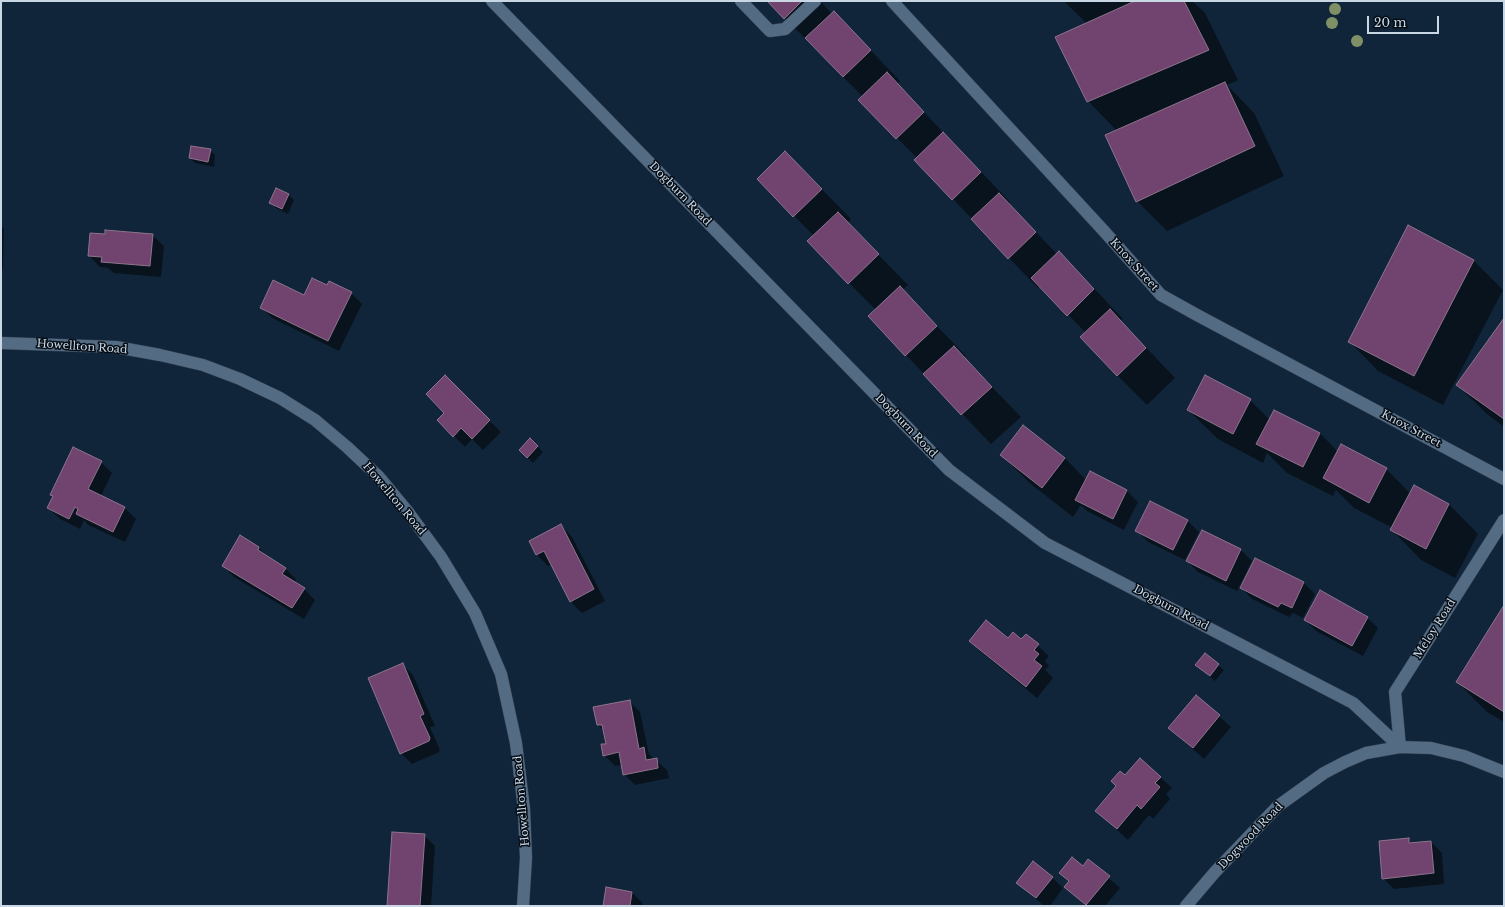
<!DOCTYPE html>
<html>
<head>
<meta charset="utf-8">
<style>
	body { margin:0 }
	#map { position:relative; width:1505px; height:907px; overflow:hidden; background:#102539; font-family:"Libre Baskerville",serif }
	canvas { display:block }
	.frame { position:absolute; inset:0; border:2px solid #c9d6e3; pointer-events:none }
	.scale { position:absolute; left:1367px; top:16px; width:72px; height:18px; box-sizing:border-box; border:2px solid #c9d6e3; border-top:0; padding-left:5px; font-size:12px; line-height:14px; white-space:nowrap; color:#c9d6e3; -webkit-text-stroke:3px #050e17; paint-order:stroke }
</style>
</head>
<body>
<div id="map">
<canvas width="1505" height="907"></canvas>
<div class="frame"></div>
<div class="scale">20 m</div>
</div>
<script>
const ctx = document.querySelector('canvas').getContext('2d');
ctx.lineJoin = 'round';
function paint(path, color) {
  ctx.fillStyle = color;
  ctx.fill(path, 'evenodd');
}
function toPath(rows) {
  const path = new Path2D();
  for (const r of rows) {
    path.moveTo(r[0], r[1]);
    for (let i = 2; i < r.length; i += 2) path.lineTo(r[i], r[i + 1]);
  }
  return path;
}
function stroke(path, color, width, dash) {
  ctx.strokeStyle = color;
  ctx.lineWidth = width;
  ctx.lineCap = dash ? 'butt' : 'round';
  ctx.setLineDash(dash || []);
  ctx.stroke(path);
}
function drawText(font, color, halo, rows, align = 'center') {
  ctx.font = font + ' "Libre Baskerville",serif';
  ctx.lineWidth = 3;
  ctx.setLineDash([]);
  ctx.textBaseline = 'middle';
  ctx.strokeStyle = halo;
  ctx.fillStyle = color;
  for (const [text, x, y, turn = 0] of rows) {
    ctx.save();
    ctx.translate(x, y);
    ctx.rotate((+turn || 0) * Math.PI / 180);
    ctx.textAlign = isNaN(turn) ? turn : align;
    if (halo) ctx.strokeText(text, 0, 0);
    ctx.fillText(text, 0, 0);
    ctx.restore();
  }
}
paint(toPath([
	[768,1,820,1,832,14,834,12,900,81,897,84,1010,202,1009,204,1057,254,1059,252,1088,282,1123,319,1121,321,1175,378,1147,405,1117,375,1086,333,1040,286,1038,288,1009,258,916,160,917,158,897,138,863,97],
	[1064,1,1192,1,1205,13,1238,80,1227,85,1254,113,1284,176,1167,231,1137,201,1117,131,1088,101,1087,24],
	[210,150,215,155,214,167,195,163,190,158],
	[758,179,815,182,851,219,847,223,908,285,902,290,966,356,964,358,1021,417,991,444,906,355,876,310,849,283,814,236],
	[277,190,289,195,294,200,288,214,276,208,271,203],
	[1,226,4,229,3,269,1,269],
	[1409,226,1474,261,1503,290,1443,405,1378,371,1349,341],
	[152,235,164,246,161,277,114,273,108,268,100,267,89,256],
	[327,287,351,293,362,304,339,351,272,318,261,307,304,296],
	[1504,320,1504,427,1487,414,1457,385],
	[445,377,501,432,483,450,472,439,465,447,438,420,446,413],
	[1250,400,1270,420,1320,433,1338,452,1386,469,1411,494,1449,504,1478,534,1455,578,1421,560,1392,530,1393,528,1354,508,1336,490,1333,496,1287,473,1267,453,1263,463,1218,439,1188,410],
	[1023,427,1065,458,1086,480,1090,472,1127,491,1138,502,1124,530,1087,511,1081,505,1073,517,1031,484,1001,455],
	[530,439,543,452,533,463,520,450],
	[101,462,112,473,101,496,125,508,136,519,125,542,88,525,84,520,80,529,60,519,48,508,54,497,51,495],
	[1151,502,1188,521,1199,532,1185,560,1148,542,1137,530],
	[561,525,572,537,605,601,582,613,571,602,552,564,548,566,537,555,530,542],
	[1202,531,1241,550,1252,561,1237,591,1198,572,1187,561],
	[259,548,270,559,285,568,296,579,295,583,304,589,315,600,304,619,234,577,223,566],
	[1256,559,1304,583,1315,594,1303,618,1293,613,1289,617,1252,599,1241,588],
	[1504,607,1504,722,1487,712,1457,682],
	[1367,617,1378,628,1363,656,1316,631,1305,620],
	[1026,635,1049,656,1045,661,1049,666,1045,670,1053,678,1037,698,981,652,970,641,1021,640],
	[1205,654,1224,670,1215,681,1202,670],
	[402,664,413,675,435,726,430,727,440,750,439,752,412,764,401,753],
	[1196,696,1231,727,1204,759,1169,728],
	[629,701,640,712,649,754,667,770,669,778,635,785,624,774,622,765,615,766,604,755,607,745,604,731,598,725],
	[1125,777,1160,777,1172,788,1166,794,1170,799,1153,819,1149,815,1128,840,1096,811],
	[424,835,435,846,431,906,388,906],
	[1408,839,1413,844,1431,842,1442,853,1444,884,1394,889,1383,878],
	[1088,860,1120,888,1105,906,1086,906,1065,887,1069,882,1060,873,1083,867],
	[1052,877,1063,888,1050,906,1044,906,1018,883],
	[632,892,643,904,643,906,604,906]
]), '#0007');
const building = toPath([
	[767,1,802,1,784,19,767,1],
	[1135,1,1184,1,1209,50,1087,102,1055,37,1135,1],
	[834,11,871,50,843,77,805,38,834,11],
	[887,72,924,112,896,139,858,100,887,72],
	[1225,82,1255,146,1136,202,1105,135,1225,82],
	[943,132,981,172,952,200,914,160,943,132],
	[191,146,211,149,208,162,189,158,191,146],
	[785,151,822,189,793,217,757,179,785,151],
	[276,188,289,194,282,209,269,203,276,188],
	[999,193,1036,232,1008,259,971,219,999,193],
	[838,212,879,254,848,284,807,241,838,212],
	[1408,225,1474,260,1414,376,1348,342,1408,225],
	[105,230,153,234,150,266,101,262,102,257,88,256,90,233,105,234,105,230],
	[1059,251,1094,289,1067,316,1031,278,1059,251],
	[312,278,327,285,329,281,352,292,328,341,260,308,273,280,304,295,312,278],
	[900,286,937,326,905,356,868,316,900,286],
	[1110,309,1146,348,1117,376,1080,337,1110,309],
	[1504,318,1504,419,1456,385,1504,318],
	[954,346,992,387,961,415,923,374,954,346],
	[445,375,490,420,472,439,461,428,453,437,437,420,444,413,426,394,445,375],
	[1205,375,1251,399,1233,434,1187,410,1205,375],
	[1274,410,1320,433,1303,467,1256,444,1274,410],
	[1023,425,1065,458,1042,488,1000,455,1023,425],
	[530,438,538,446,527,458,519,450,530,438],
	[1341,444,1387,468,1369,503,1323,478,1341,444],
	[73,447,102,461,88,489,125,507,113,532,76,514,78,509,75,507,69,519,47,508,53,496,50,495,73,447],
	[1090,471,1127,490,1113,519,1075,500,1090,471],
	[1414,485,1449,504,1426,549,1390,530,1414,485],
	[1150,501,1188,520,1173,550,1135,531,1150,501],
	[561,524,594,589,570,602,544,551,536,555,529,541,561,524],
	[1202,530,1241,549,1226,581,1186,561,1202,530],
	[240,535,259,547,258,550,286,568,282,574,305,588,292,608,222,566,240,535],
	[1255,558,1304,582,1292,608,1281,603,1278,607,1240,588,1255,558],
	[1320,590,1368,617,1352,646,1304,620,1320,590],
	[1504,605,1504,712,1456,682,1504,605],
	[986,620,1008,638,1013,632,1021,639,1026,634,1039,644,1034,650,1039,654,1034,660,1042,666,1026,687,969,641,986,620],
	[1205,653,1219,664,1210,676,1195,665,1205,653],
	[403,663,424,714,420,716,430,738,429,741,400,754,368,678,403,663],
	[1196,695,1220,715,1193,748,1168,728,1196,695],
	[630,700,639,749,644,747,646,760,657,758,658,768,623,775,619,752,603,756,601,744,606,744,602,725,597,725,593,707,630,700],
	[1140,758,1161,777,1155,783,1160,787,1141,809,1137,805,1117,829,1095,811,1116,786,1111,781,1120,771,1125,775,1140,758],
	[392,832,425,834,420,906,387,906,392,832],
	[1409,838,1409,843,1431,841,1434,873,1382,879,1379,841,1409,838],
	[1072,857,1083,866,1088,859,1110,876,1086,905,1064,887,1069,881,1059,873,1072,857],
	[1033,861,1053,877,1036,898,1016,883,1033,861],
	[606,887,632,892,630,906,603,906,606,887]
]);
paint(building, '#70446f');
stroke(building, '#8e748c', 1);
const minor = toPath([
	[492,1,949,470,1045,543,1353,703,1400,747],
	[741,1,770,31,785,29,815,1],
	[892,1,1103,230,1161,295,1197,315,1504,479],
	[1,343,116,347,160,355,203,365,240,379,280,398,315,420,347,447,379,477,408,512,441,557,475,613,501,674,516,743,524,809,526,858,523,906],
	[1400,747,1395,692,1504,520],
	[1186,906,1215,872,1278,806,1324,773,1345,762,1366,753,1400,747,1431,748,1464,756,1504,772]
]);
stroke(minor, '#344153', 13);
stroke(minor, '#536b83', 12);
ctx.fillStyle = '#7f9066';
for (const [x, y] of [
	[1335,9],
	[1332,23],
	[1357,41]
]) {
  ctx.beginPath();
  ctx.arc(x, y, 6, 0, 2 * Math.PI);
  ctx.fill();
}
drawText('11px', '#c9d6e3', '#050e17', [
	["Dogburn Road",680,194,46],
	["Knox Street",1134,265,48],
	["Howellton Road",82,347,4],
	["Dogburn Road",906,426,46],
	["Knox Street",1411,429,28],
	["Howellton Road",394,499,50],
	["Dogburn Road",1171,608,28],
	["Meloy Road",1435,629,-58],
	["Howellton Road",522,801,-95],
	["Dogwood Road",1251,836,-46]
]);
</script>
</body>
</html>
